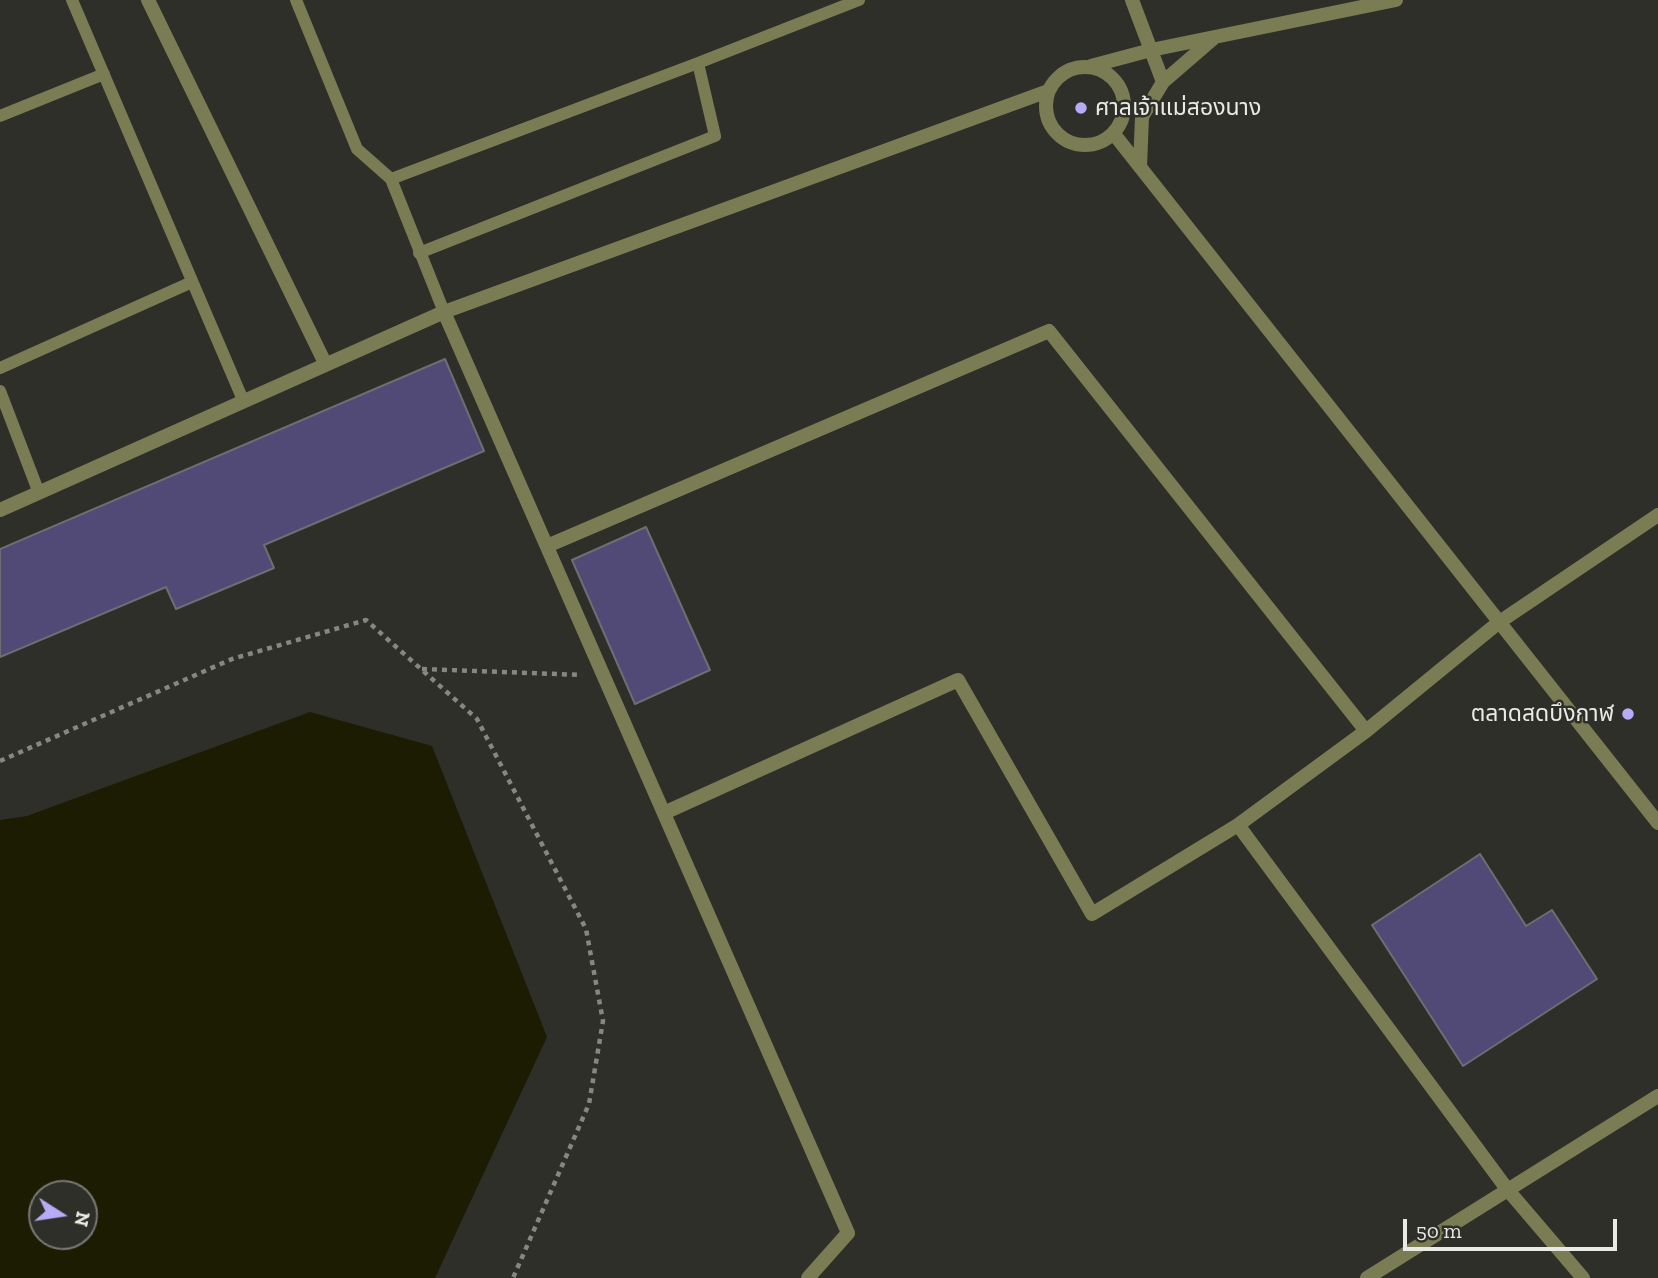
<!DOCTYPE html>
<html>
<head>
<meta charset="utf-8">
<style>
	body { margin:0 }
	#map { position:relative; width:1658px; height:1278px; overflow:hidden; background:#2e2f29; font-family:"Zilla Slab",serif }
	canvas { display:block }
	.north { position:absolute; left:28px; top:1180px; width:70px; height:70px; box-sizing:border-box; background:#2e2f29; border:2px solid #797975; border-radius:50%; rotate:102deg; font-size:19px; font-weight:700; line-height:28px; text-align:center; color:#e9e9e6 }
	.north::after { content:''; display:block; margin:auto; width:24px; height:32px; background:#b7abf8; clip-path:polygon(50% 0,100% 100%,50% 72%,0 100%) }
	.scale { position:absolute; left:1403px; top:1219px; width:214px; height:32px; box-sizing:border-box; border:4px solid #e9e9e6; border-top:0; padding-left:9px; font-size:21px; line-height:24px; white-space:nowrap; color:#e9e9e6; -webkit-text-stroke:5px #2e2f29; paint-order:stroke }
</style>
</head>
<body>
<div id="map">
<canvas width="1658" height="1278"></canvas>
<div class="north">N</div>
<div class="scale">50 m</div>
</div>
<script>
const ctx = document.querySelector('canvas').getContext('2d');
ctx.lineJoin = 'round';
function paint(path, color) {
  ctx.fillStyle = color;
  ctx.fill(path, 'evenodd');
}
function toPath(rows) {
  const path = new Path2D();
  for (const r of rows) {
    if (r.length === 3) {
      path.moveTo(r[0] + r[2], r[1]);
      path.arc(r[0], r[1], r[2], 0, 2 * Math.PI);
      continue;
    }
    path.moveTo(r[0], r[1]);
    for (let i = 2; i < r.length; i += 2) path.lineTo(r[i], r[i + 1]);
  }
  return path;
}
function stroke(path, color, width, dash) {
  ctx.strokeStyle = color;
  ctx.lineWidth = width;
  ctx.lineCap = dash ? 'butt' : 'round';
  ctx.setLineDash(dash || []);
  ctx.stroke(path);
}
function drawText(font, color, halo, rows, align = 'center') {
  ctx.font = font + ' "Zilla Slab","Noto Sans Thai",serif';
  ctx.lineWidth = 5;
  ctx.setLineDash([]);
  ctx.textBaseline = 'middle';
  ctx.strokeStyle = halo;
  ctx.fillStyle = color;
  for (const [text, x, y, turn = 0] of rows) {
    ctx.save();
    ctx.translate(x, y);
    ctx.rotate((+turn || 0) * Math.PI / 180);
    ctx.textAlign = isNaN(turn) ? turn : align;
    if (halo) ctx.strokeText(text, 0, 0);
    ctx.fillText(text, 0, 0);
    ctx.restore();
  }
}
paint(toPath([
	[310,712,432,746,547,1037,435,1278,0,1278,0,820,27,816],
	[42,1194,84,1194,84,1236,42,1236]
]), '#1b1c02');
const building = toPath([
	[445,359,484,451,264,545,274,568,176,609,166,587,0,657,0,549,445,359],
	[646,527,710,670,635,704,572,560,646,527],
	[1480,854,1526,926,1552,910,1597,979,1463,1066,1372,925,1480,854]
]);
paint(building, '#514976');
stroke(building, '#6e6d73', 2);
stroke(toPath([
	[422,669,582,675],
	[0,761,232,659,366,620,477,719,586,929,603,1021,589,1104,513,1278]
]), '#868782', 4.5, [5, 5]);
stroke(toPath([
	[72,0,243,400],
	[296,0,357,149,391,179,444,312],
	[0,116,104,74],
	[391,179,698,63],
	[419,253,715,136,698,63,859,0],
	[0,368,192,282],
	[0,391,39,493]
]), '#7a7d53', 12);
stroke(toPath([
	[148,0,325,363],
	[1132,0,1163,82],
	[1091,66,1151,50,1396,0],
	[1085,106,39],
	[1114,134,1658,823],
	[1140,167,1142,117,1163,82,1215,37],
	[444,312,848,1233,808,1278],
	[0,510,444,312,1048,91],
	[547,546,1049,331,1366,731],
	[664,813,958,680,1092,914,1238,825],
	[1367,1278,1658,1096],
	[1583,1278,1507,1189,1238,825,1366,731,1498,623,1658,515]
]), '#7a7d53', 14);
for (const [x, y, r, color] of [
	[1081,108,7,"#b7abf8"],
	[1628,714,7,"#b7abf8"]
]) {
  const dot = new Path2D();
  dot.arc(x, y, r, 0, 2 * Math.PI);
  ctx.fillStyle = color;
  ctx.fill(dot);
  stroke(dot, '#2e2f29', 2.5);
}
drawText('23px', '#e9e9e6', '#2e2f29', [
	["ศาลเจ้าแม่สองนาง",1095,108],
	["ตลาดสดบึงกาฬ",1614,714,"right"]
], 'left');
</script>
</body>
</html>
